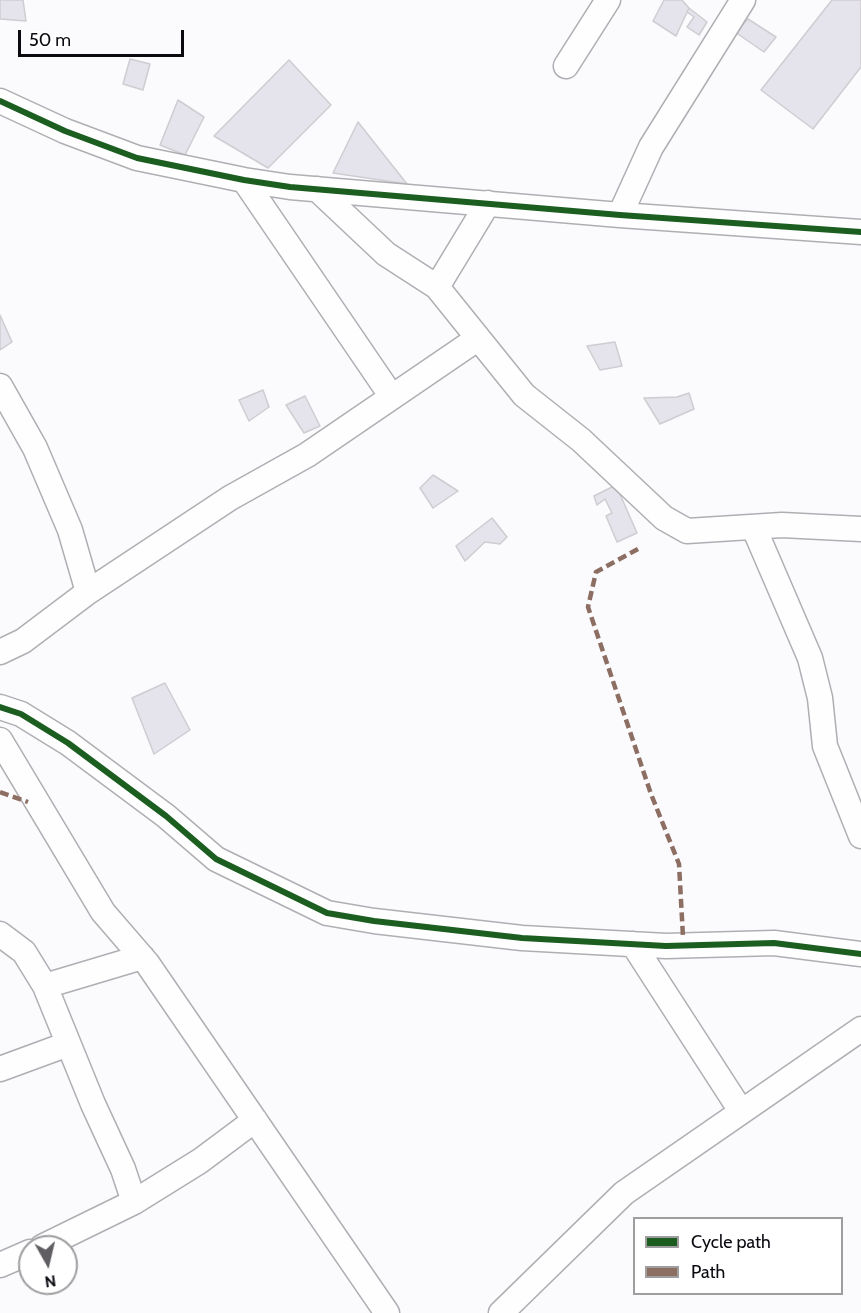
<!DOCTYPE html>
<html>
<head>
<meta charset="utf-8">
<style>
	body { margin:0 }
	#map { position:relative; width:861px; height:1313px; overflow:hidden; background:#fbfafc; font-family:Cabin,sans-serif }
	canvas { display:block }
	.legend { position:absolute; left:633px; top:1217px; width:210px; height:78px; box-sizing:border-box; background:#fff; border:2px solid #9e9da0; margin:0; padding:8px 10px; list-style:none; font-size:18px; color:#0c0a11 }
	.legend li { display:flex; align-items:center; gap:12px; height:30px }
	.legend b { width:30px; border:2px solid #9e9da0 }
	.north { position:absolute; left:18px; top:1235px; width:60px; height:60px; box-sizing:border-box; background:#fff; border:2px solid #9e9da0; border-radius:50%; rotate:172deg; font-size:16px; font-weight:700; line-height:24px; text-align:center; color:#0c0a11 }
	.north::after { content:''; display:block; margin:auto; width:21px; height:27px; background:#605e63; clip-path:polygon(50% 0,100% 100%,50% 72%,0 100%) }
	.scale { position:absolute; left:18px; top:30px; width:166px; height:27px; box-sizing:border-box; border:3px solid #0c0a11; border-top:0; padding-left:8px; font-size:18px; line-height:21px; white-space:nowrap; color:#0c0a11; -webkit-text-stroke:4px #fff; paint-order:stroke }
</style>
</head>
<body>
<div id="map">
<canvas width="861" height="1313"></canvas>
<ul class="legend">
<li><b style="height:8px;background:#1b5e20"></b>Cycle path</li>
<li><b style="height:8px;background:#8d6e63"></b>Path</li>
</ul>
<div class="north">N</div>
<div class="scale">50 m</div>
</div>
<script>
const ctx = document.querySelector('canvas').getContext('2d');
ctx.lineJoin = 'round';
function paint(path, color) {
  ctx.fillStyle = color;
  ctx.fill(path, 'evenodd');
}
function toPath(rows) {
  const path = new Path2D();
  for (const r of rows) {
    path.moveTo(r[0], r[1]);
    for (let i = 2; i < r.length; i += 2) path.lineTo(r[i], r[i + 1]);
  }
  return path;
}
function stroke(path, color, width, dash) {
  ctx.strokeStyle = color;
  ctx.lineWidth = width;
  ctx.lineCap = dash ? 'butt' : 'round';
  ctx.setLineDash(dash || []);
  ctx.stroke(path);
}
const building = toPath([
	[0,0,23,0,26,21,0,19,0,0],
	[664,0,682,0,689,8,676,36,653,21,664,0],
	[832,0,861,0,861,67,813,129,761,90,832,0],
	[689,8,707,22,699,35,687,27,694,17,687,12,689,8],
	[748,19,776,37,764,52,735,32,748,19],
	[130,59,150,64,143,90,123,84,130,59],
	[289,60,331,105,268,168,214,136,289,60],
	[178,100,204,117,185,155,160,145,178,100],
	[358,122,407,184,333,173,358,122],
	[0,315,12,342,0,350,0,315],
	[615,342,622,366,600,370,587,346,615,342],
	[263,390,269,407,249,421,239,400,263,390],
	[689,393,694,409,660,424,644,398,677,397,689,393],
	[305,396,320,426,304,433,286,405,305,396],
	[433,475,458,491,433,508,420,488,433,475],
	[616,485,637,533,617,542,606,516,612,513,605,499,597,505,594,496,616,485],
	[492,518,507,537,500,544,485,542,465,561,456,546,492,518],
	[165,683,190,730,154,754,132,698,165,683]
]);
paint(building, '#e5e3eb');
stroke(building, '#cfcdd2', 1.5);
const minor = toPath([
	[566,66,608,0],
	[0,101,65,131,137,158,244,180,290,187,620,215,861,232],
	[244,180,392,397],
	[317,189,386,254,437,287,524,395,581,440,664,518,687,531,782,525,861,529],
	[620,215,651,147,743,0],
	[437,287,488,203],
	[0,386,35,448,70,530,88,592],
	[754,528,810,658,820,698,825,746,861,836],
	[0,652,23,641,88,592,230,498,307,455,477,339],
	[0,707,21,714,68,743,166,816,216,859,327,913,374,921,522,938,666,946,774,943,861,954],
	[0,740,103,912,147,963,387,1313],
	[0,934,24,952,45,986,93,1104,123,1169,134,1202],
	[633,944,741,1111],
	[45,986,142,957],
	[0,1069,68,1044],
	[42,1247,134,1202,200,1161,255,1120],
	[0,1265,30,1252],
	[501,1313,624,1193,861,1029]
]);
stroke(minor, '#b0aeb2', 27);
stroke(minor, '#fefeff', 24);
stroke(toPath([
	[638,549,596,572,588,607,651,794,679,864,683,937],
	[0,792,28,802]
]), '#8d6e63', 4.5, [9, 4.5]);
stroke(toPath([
	[0,101,65,131,137,158,244,180,290,187,620,215,861,232],
	[0,707,21,714,68,743,166,816,216,859,327,913,374,921,522,938,666,946,774,943,861,954]
]), '#1b5e20', 6);
</script>
</body>
</html>
